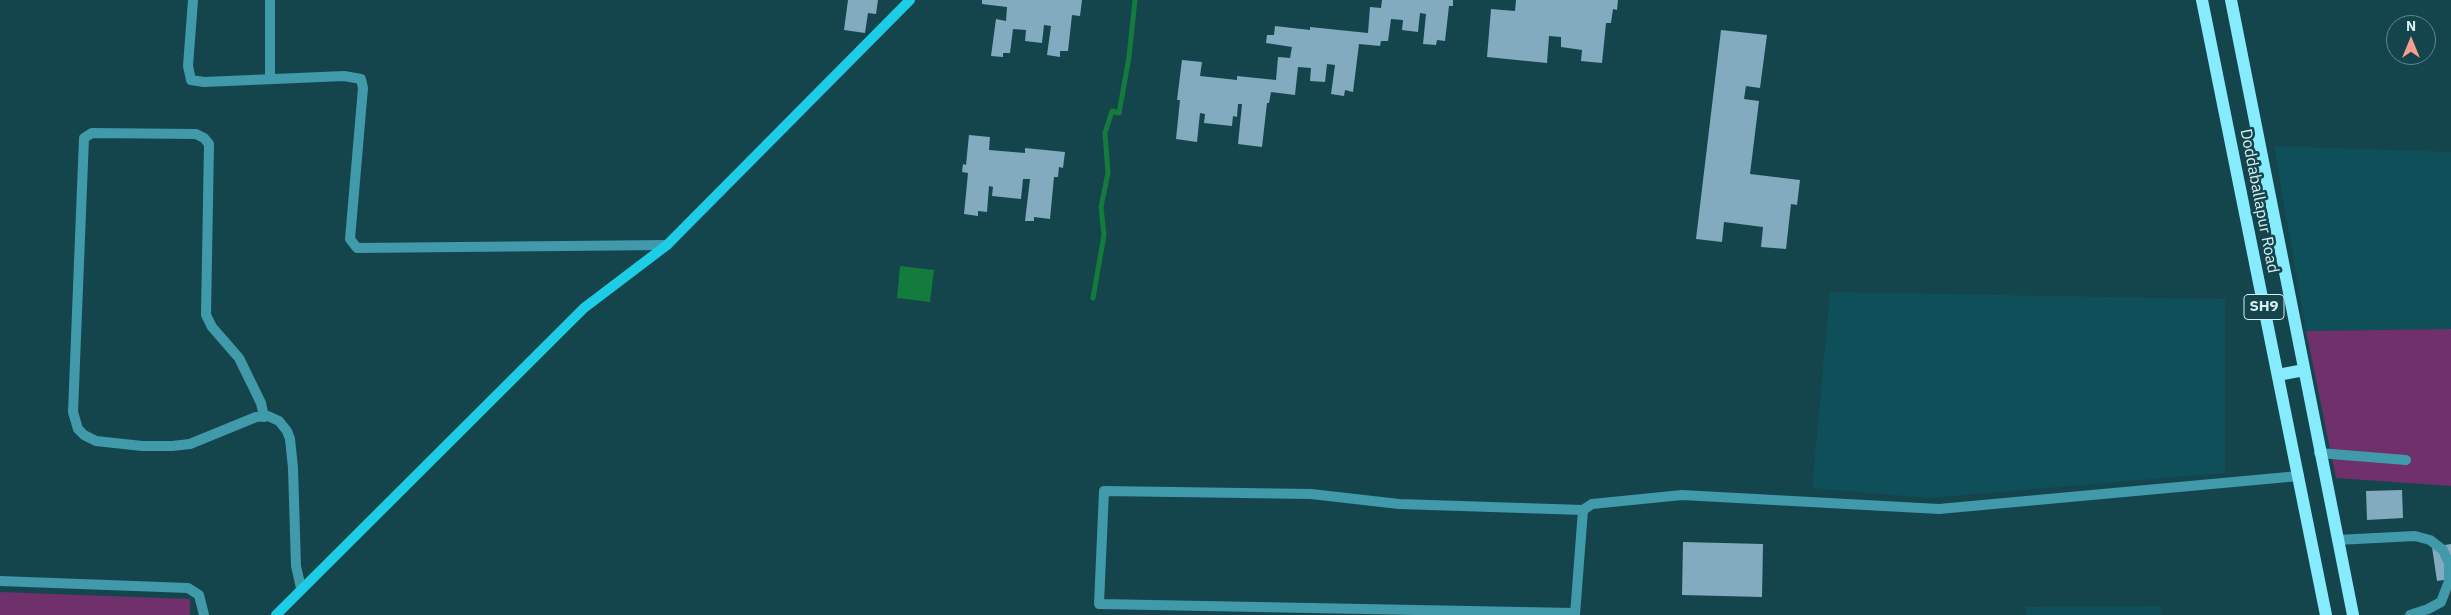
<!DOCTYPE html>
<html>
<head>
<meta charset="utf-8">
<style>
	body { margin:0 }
	#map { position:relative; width:2451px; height:615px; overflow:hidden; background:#14444c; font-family:"IBM Plex Sans",sans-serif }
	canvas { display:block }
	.north { position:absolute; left:2386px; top:15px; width:50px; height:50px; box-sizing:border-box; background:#14444c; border:1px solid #62888f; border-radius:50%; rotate:0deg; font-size:14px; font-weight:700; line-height:20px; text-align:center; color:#d7eff3 }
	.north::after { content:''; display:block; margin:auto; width:18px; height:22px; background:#f59d8e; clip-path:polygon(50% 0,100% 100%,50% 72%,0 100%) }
</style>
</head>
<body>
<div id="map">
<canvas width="2451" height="615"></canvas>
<div class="north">N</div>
</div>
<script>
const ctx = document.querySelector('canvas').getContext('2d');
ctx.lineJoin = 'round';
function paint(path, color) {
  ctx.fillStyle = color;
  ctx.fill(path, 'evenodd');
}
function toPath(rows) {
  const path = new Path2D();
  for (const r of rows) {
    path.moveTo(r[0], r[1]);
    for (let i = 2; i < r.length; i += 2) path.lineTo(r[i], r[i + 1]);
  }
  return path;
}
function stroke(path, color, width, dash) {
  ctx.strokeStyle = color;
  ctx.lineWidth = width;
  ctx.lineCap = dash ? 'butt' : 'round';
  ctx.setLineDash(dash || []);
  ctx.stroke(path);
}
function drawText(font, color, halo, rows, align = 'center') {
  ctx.font = font + ' "IBM Plex Sans",sans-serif';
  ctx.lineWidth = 5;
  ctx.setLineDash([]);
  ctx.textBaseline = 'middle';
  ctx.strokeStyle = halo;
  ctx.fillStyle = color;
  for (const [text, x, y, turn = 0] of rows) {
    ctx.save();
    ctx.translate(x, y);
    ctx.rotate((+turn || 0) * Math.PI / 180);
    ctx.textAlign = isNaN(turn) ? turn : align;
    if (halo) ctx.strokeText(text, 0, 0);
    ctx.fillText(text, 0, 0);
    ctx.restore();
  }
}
paint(toPath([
	[2274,146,2451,152,2451,329,2306,331],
	[1830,292,2225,299,2225,473,1928,498,1812,488],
	[2160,606,2161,615,2026,615,2026,607]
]), '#0f4f59');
paint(toPath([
	[2451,329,2451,486,2336,478,2306,331],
	[0,592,190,599,190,615,0,615]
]), '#70306b');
paint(toPath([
	[900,266,934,270,930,302,897,298]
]), '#137b3b');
stroke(toPath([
	[1093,298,1104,235,1101,207,1108,173,1105,133,1112,111,1119,113,1129,57,1135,0]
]), '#137b3b', 5);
paint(toPath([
	[848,0,878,0,876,14,868,13,865,33,844,30],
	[982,0,1082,0,1080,16,1072,15,1068,51,1060,51,1060,57,1047,55,1051,26,1044,25,1042,43,1025,41,1026,30,1013,29,1010,53,1003,53,1003,57,991,56,996,19,1006,21,1007,7,982,4],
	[1382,0,1453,0,1453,6,1449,6,1445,41,1437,40,1436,45,1423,44,1426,14,1420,13,1418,32,1402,30,1403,20,1391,19,1388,41,1381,41,1380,46,1359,44,1353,92,1345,90,1344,96,1331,94,1335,65,1327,64,1325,82,1310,81,1311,68,1298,67,1295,95,1271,92,1269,103,1267,103,1262,147,1238,144,1242,104,1238,104,1237,117,1233,116,1232,126,1204,123,1205,114,1200,113,1197,142,1176,139,1180,100,1177,100,1182,60,1202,62,1200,76,1237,80,1237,76,1276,80,1278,57,1290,58,1292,47,1266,43,1267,35,1274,35,1275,26,1310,30,1310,27,1368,33,1370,7,1381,8],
	[1516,0,1618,0,1617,10,1613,9,1611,23,1606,23,1602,63,1581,61,1582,50,1561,47,1561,37,1549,36,1547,63,1487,57,1491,9,1515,11],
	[1721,30,1767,35,1760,88,1746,86,1744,99,1759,101,1750,174,1800,180,1797,205,1791,204,1786,249,1761,247,1763,227,1724,222,1722,242,1696,239],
	[969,135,990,137,989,150,1025,153,1025,148,1065,152,1063,168,1059,167,1058,177,1054,177,1050,219,1034,217,1034,221,1025,221,1030,179,1023,179,1021,199,992,196,993,187,989,186,987,212,978,211,978,216,964,214,968,173,962,172,963,164,966,165],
	[2402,490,2403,518,2367,520,2366,491],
	[1683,542,1763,544,1762,597,1682,595],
	[2451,544,2451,579,2437,581,2432,547]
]), '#83abbf');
stroke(toPath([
	[2319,453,2406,460],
	[2337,540,2415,536,2430,540,2443,550,2449,563,2449,581,2441,602,2428,609,2410,615]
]), '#409aa9', 10);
stroke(toPath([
	[193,0,188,66,191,80,204,82,344,76,361,79,363,88,350,239,357,248,667,245],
	[270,79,270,0],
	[264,417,261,403,239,358,212,327,206,315,209,144,204,138,196,134,92,133,84,138,73,412,78,429,84,435,96,441,142,446,172,446,190,444,256,417,268,416,279,421,287,431,290,439,293,468,296,566,301,588],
	[0,581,188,588,199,595,204,615],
	[1575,613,1099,604,1104,491,1311,494,1399,504,1583,510,1592,504,1682,495,1939,509,2299,476],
	[1575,615,1583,510]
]), '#409aa9', 10);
stroke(toPath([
	[276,615,584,308,667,245,910,0]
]), '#1ccde5', 10);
stroke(toPath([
	[2202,0,2326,615],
	[2231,0,2353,615],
	[2278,375,2304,370]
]), '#85ebfd', 12);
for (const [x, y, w] of [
	[2264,307,40]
]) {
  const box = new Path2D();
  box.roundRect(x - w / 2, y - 12.5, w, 25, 4);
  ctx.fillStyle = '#14444c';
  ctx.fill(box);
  stroke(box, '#d7eff3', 1);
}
drawText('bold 15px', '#d7eff3', null, [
	["SH9",2264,307]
]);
drawText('16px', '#d7eff3', '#14444c', [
	["Doddaballapur Road",2259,201,79]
]);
</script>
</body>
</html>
